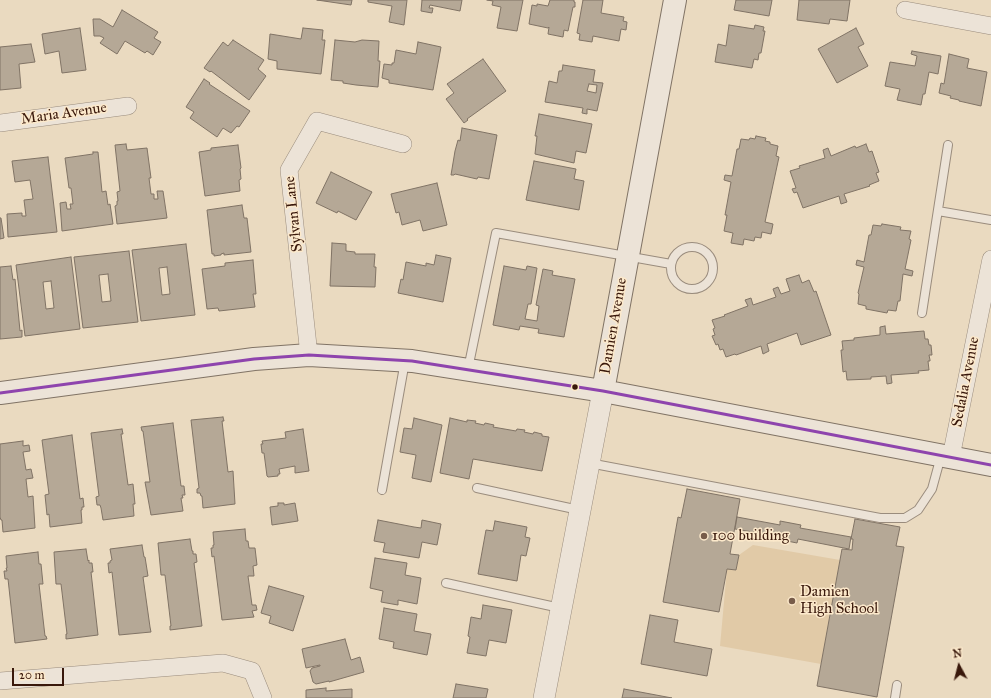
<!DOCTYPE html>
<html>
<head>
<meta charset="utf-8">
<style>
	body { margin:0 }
	#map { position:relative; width:991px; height:698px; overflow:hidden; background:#eadac0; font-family:"IM FELL Great Primer",serif }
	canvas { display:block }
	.north { position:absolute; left:939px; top:646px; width:40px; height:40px; -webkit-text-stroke:3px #fce9cb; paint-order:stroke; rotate:353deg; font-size:11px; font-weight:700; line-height:16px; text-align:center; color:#39180b }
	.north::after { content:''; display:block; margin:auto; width:14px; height:18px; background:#39180b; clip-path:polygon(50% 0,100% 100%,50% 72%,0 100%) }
	.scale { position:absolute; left:12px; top:668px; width:52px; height:18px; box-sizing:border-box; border:2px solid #39180b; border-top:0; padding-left:5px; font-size:12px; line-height:14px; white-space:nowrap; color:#39180b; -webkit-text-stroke:3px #fce9cb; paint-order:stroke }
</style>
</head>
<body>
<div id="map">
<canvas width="991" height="698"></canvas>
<div class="north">N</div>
<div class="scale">20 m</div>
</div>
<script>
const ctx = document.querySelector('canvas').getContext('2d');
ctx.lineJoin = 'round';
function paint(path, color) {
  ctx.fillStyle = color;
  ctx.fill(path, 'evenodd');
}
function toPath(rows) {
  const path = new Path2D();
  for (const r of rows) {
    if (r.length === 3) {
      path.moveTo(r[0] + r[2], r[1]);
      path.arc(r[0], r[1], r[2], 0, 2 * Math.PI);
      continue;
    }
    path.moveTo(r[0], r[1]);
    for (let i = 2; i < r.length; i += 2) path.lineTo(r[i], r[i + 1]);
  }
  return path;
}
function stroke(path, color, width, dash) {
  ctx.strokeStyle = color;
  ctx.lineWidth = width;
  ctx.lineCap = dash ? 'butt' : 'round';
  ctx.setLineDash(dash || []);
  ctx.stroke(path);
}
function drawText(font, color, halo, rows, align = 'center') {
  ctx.font = font + ' "IM FELL Great Primer",serif';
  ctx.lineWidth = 3;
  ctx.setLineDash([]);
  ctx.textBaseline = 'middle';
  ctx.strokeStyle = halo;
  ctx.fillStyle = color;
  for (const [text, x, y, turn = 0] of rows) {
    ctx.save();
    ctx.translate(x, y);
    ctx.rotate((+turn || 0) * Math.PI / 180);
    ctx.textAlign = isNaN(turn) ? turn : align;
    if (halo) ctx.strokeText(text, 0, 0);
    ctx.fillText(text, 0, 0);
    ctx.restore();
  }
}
paint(toPath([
	[753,545,840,560,821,664,720,646,727,569,736,570,739,555]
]), '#e1caa7');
const building = toPath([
	[317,0,352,0,351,5,317,0],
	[368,0,407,0,404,25,389,22,392,6,368,2,368,0],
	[422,0,462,0,460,11,430,5,429,8,433,8,432,13,421,11,422,0],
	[487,0,523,0,517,31,497,28,501,7,492,5,493,1,487,0],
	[550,0,574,0,574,2,575,2,575,7,573,7,568,31,564,30,563,37,548,34,549,27,548,28,529,24,532,5,537,6,537,4,548,6,550,0],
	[583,0,603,0,601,13,624,17,623,21,627,22,626,30,621,29,619,41,593,36,592,42,579,40,580,34,577,33,583,0],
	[736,0,772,0,769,16,734,10,736,0],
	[799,0,850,0,847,21,830,19,829,24,797,20,799,0],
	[122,10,158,32,154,38,161,42,153,55,147,51,145,53,125,41,117,54,100,43,104,38,100,36,94,36,93,19,100,19,113,27,122,10],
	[729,25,754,29,755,25,764,27,763,31,765,31,761,53,759,53,758,60,754,59,752,68,715,62,718,44,726,46,729,25],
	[80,28,86,70,62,73,59,51,45,54,42,34,80,28],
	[303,28,323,30,322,40,325,40,321,74,277,69,277,61,268,59,270,34,301,39,303,28],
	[856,28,864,44,858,47,868,66,837,83,818,49,856,28],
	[233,40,264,60,258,69,266,76,249,100,211,71,210,72,204,68,223,42,228,46,233,40],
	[335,40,355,42,362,40,379,41,378,61,380,61,378,87,356,85,343,83,343,81,331,80,335,40],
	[418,42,441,47,433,90,389,83,389,80,382,78,384,64,392,65,392,63,394,63,396,50,416,54,418,42],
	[31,44,35,62,19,64,21,88,0,90,0,47,31,44],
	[912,51,941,56,938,74,929,72,925,94,923,94,921,105,897,100,900,89,885,86,890,62,915,66,917,56,911,54,912,51],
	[949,54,969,59,967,68,987,72,981,106,959,101,959,100,950,98,951,96,939,93,941,83,944,84,949,54],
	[483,59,506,91,467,119,468,120,464,123,446,99,454,93,447,84,483,59],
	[563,65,595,70,593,82,603,83,597,111,587,109,587,114,582,113,583,108,545,102,549,81,557,83,559,71,562,71,563,65],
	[589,84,597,85,596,93,587,91,589,84],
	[204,79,210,83,209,84,250,111,239,127,237,126,231,133,223,128,217,137,190,118,194,112,186,107,204,79],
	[539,114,592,124,586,153,576,151,574,163,535,154,537,136,535,136,539,114],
	[462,128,497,135,489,179,478,177,477,179,455,174,454,175,451,175,455,151,458,140,460,141,462,128],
	[756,136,766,138,765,141,770,142,770,144,778,146,776,156,779,157,765,222,773,224,771,234,762,232,761,238,755,237,754,241,744,239,743,245,731,243,733,233,724,231,727,215,725,215,731,182,724,180,725,175,732,176,737,149,739,149,741,139,749,140,750,138,755,139,756,136],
	[126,144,127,150,147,148,151,178,149,178,151,194,154,194,154,199,158,199,157,191,163,191,167,218,117,224,115,206,117,205,117,201,118,201,117,192,120,191,115,145,126,144],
	[866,144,869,152,872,151,879,172,876,173,879,181,869,185,870,186,844,194,847,202,841,204,839,196,803,208,797,192,794,193,792,189,796,188,790,171,800,168,799,166,825,158,823,150,828,148,831,156,855,146,856,148,866,144],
	[238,145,241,168,240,169,241,179,239,180,240,191,205,196,199,152,211,150,211,148,238,145],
	[93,152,98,152,102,192,106,191,108,205,110,204,113,224,62,231,60,203,66,202,67,209,71,209,70,204,73,204,71,188,69,188,65,158,93,154,93,152],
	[48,157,57,232,8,237,7,214,22,213,22,216,26,216,24,200,33,199,30,180,15,182,12,161,48,157],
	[534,161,576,169,574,179,584,181,579,210,526,200,534,161],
	[331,172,372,192,356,220,338,211,337,213,316,203,331,172],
	[437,183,447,225,423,231,420,220,402,225,399,212,396,213,391,194,437,183],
	[242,205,244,218,247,218,251,252,224,255,224,253,221,254,221,255,214,256,214,254,212,254,207,210,242,205],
	[0,218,1,218,4,238,0,239,0,218],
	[882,224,901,227,900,230,911,231,909,239,911,240,905,269,913,271,912,276,903,274,900,301,898,301,896,311,888,310,887,313,866,309,866,306,858,304,859,294,858,293,864,267,856,265,857,260,864,262,869,235,871,235,873,225,881,226,882,224],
	[332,243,346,244,346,251,355,252,355,254,375,254,374,267,376,267,375,287,330,286,332,243],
	[186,244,195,315,141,321,132,250,186,244],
	[167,267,170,294,162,295,159,268,167,267],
	[129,251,138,322,83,328,74,257,129,251],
	[108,274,111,301,102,302,99,275,108,274],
	[436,255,451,258,443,302,398,293,401,279,403,280,406,262,426,266,426,263,434,265,436,255],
	[71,257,80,329,25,336,16,265,71,257],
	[51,281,54,308,46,309,43,282,51,281],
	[253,260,256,294,253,294,255,307,219,311,218,308,207,309,202,269,225,266,225,263,253,260],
	[11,266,13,280,15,279,20,331,22,330,22,337,0,339,0,267,11,266],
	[504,266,526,270,527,266,537,268,531,304,528,304,525,319,537,321,539,306,536,305,543,269,553,271,552,275,575,279,564,337,538,333,539,329,520,326,519,330,493,325,504,266],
	[799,275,802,283,809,280,814,292,816,291,831,335,801,345,797,333,767,344,769,351,763,354,761,346,736,355,735,354,726,357,723,349,720,350,718,344,716,345,712,336,715,335,713,329,715,328,712,320,725,316,724,315,748,306,745,300,751,298,753,305,776,297,773,289,778,287,781,294,790,291,786,279,799,275],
	[885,326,886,334,924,331,925,339,928,339,929,345,931,345,932,355,929,355,930,360,930,361,928,361,929,370,918,371,919,373,891,375,892,383,887,384,886,376,871,377,871,379,847,380,846,371,843,372,841,350,843,350,842,341,854,340,854,338,880,335,880,327,885,326],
	[223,417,224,421,222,421,228,472,233,471,235,504,203,508,202,496,201,496,200,493,197,493,197,489,199,488,191,420,223,417],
	[414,418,442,425,431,482,412,478,416,455,400,452,404,428,412,429,414,418],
	[450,418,467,422,467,420,476,421,475,423,484,425,485,423,494,425,493,427,516,431,517,429,525,430,524,432,533,434,534,432,542,434,542,436,549,437,542,471,473,459,469,479,440,473,450,418],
	[173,423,181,486,184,486,185,495,182,495,183,498,181,498,183,511,151,515,145,482,150,482,143,431,142,431,141,427,173,423],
	[122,429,123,434,121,434,128,485,133,484,135,504,133,504,134,516,103,520,101,508,100,505,97,505,96,497,99,496,91,433,122,429],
	[303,429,309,471,295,473,295,466,279,469,280,474,278,474,278,476,268,477,267,476,264,453,262,453,261,444,263,444,262,441,286,438,285,432,303,429],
	[72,435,80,499,83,498,84,507,82,507,82,510,81,510,82,523,50,527,49,514,47,515,45,495,49,494,42,440,72,435],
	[23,441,23,446,29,445,30,451,23,452,26,470,31,469,33,478,26,479,28,497,33,496,35,528,3,532,2,520,1,520,0,517,0,444,23,441],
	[687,489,740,499,730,554,739,555,736,570,727,569,719,612,663,602,678,517,681,518,687,489],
	[278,503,284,503,284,505,295,503,298,521,272,525,270,507,278,506,278,503],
	[737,517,780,525,780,521,801,525,800,528,851,537,849,549,798,539,797,543,777,539,777,536,735,529,737,517],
	[855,519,900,527,896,546,904,547,877,697,817,686,842,549,852,550,853,539,851,539,855,519],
	[378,520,414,527,421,528,422,520,441,524,437,545,422,542,419,558,383,552,385,543,374,541,378,520],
	[495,521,527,527,525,537,530,538,526,556,521,555,517,581,478,574,486,530,493,531,495,521],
	[245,529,246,541,248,541,249,548,255,548,257,565,253,566,254,576,248,576,252,605,256,605,257,610,252,611,254,617,222,620,214,556,212,557,211,548,213,548,213,545,214,545,213,532,245,529],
	[190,539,192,551,193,551,193,554,196,554,197,562,194,563,202,626,170,630,170,626,171,626,165,575,161,575,158,543,190,539],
	[142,545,144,557,145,557,148,576,143,577,150,627,151,632,119,635,112,572,109,573,108,563,110,563,110,561,112,560,110,549,142,545],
	[86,549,88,561,89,560,89,563,92,563,93,572,91,572,98,635,66,639,66,634,67,634,61,584,56,584,54,552,86,549],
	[38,552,39,564,41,564,43,584,39,584,45,636,46,636,47,639,15,643,8,579,5,579,4,571,7,571,6,568,7,568,6,556,38,552],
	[375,558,407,563,405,575,421,578,417,604,398,600,398,605,381,602,383,591,370,588,375,558],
	[269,586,304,596,293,631,269,623,271,616,261,613,269,586],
	[483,605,512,610,506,643,489,640,486,656,467,653,470,637,468,636,471,617,481,619,483,605],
	[384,608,417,614,414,631,431,634,427,655,393,648,394,642,379,639,384,608],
	[650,615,678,620,674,642,712,649,707,676,641,664,650,615],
	[345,639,351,660,360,657,364,672,329,682,329,681,316,684,313,682,310,671,312,668,320,666,320,665,306,668,302,649,345,639],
	[456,684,488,689,486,698,453,698,456,684],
	[326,688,326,691,352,689,352,698,306,698,306,690,326,688],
	[624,689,672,698,622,698,624,689]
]);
paint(building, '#b5a896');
stroke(building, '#807365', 1);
const service = toPath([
	[938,211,991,220],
	[692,268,21],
	[922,313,948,145],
	[468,369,496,233,671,264],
	[589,463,880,518,905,518,918,510,932,489,941,456],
	[477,488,579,510],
	[382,490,405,361],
	[446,583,560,608],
	[895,698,897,685]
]);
const minor = toPath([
	[905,10,991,26],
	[0,123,128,106],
	[309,355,289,170,317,121,403,144],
	[951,457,991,259],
	[0,681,223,663,252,671,263,698]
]);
const tertiary = toPath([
	[544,698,603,391]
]);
const secondary = toPath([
	[603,391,675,0],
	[0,393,254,359,309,355,412,361,603,391,991,465]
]);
stroke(service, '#9a8c7d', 10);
stroke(minor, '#9a8c7d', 18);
stroke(tertiary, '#9a8c7d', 22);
stroke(secondary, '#807365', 24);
stroke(service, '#ece3d7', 8);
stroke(minor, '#ece3d7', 17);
stroke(tertiary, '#ece3d7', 21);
stroke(secondary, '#ece3d7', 22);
stroke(toPath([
	[0,393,254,359,309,355,412,361,603,391,991,465]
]), '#8e44ad', 3);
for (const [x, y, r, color] of [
	[575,387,3.5,"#39180b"],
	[704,536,4,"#775c4a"],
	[792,601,4,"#775c4a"]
]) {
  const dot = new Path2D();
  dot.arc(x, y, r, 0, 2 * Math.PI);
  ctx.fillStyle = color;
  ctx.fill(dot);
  stroke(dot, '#fce9cb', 1.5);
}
drawText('15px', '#39180b', '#fce9cb', [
	["Maria Avenue",64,114,-8],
	["Sylvan Lane",294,214,-96],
	["Damien Avenue",614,326,-80],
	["Sedalia Avenue",966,382,-79]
]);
drawText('15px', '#39180b', '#fce9cb', [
	["100 building",712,536],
	["Damien",800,592],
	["High School",800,609]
], 'left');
</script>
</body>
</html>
